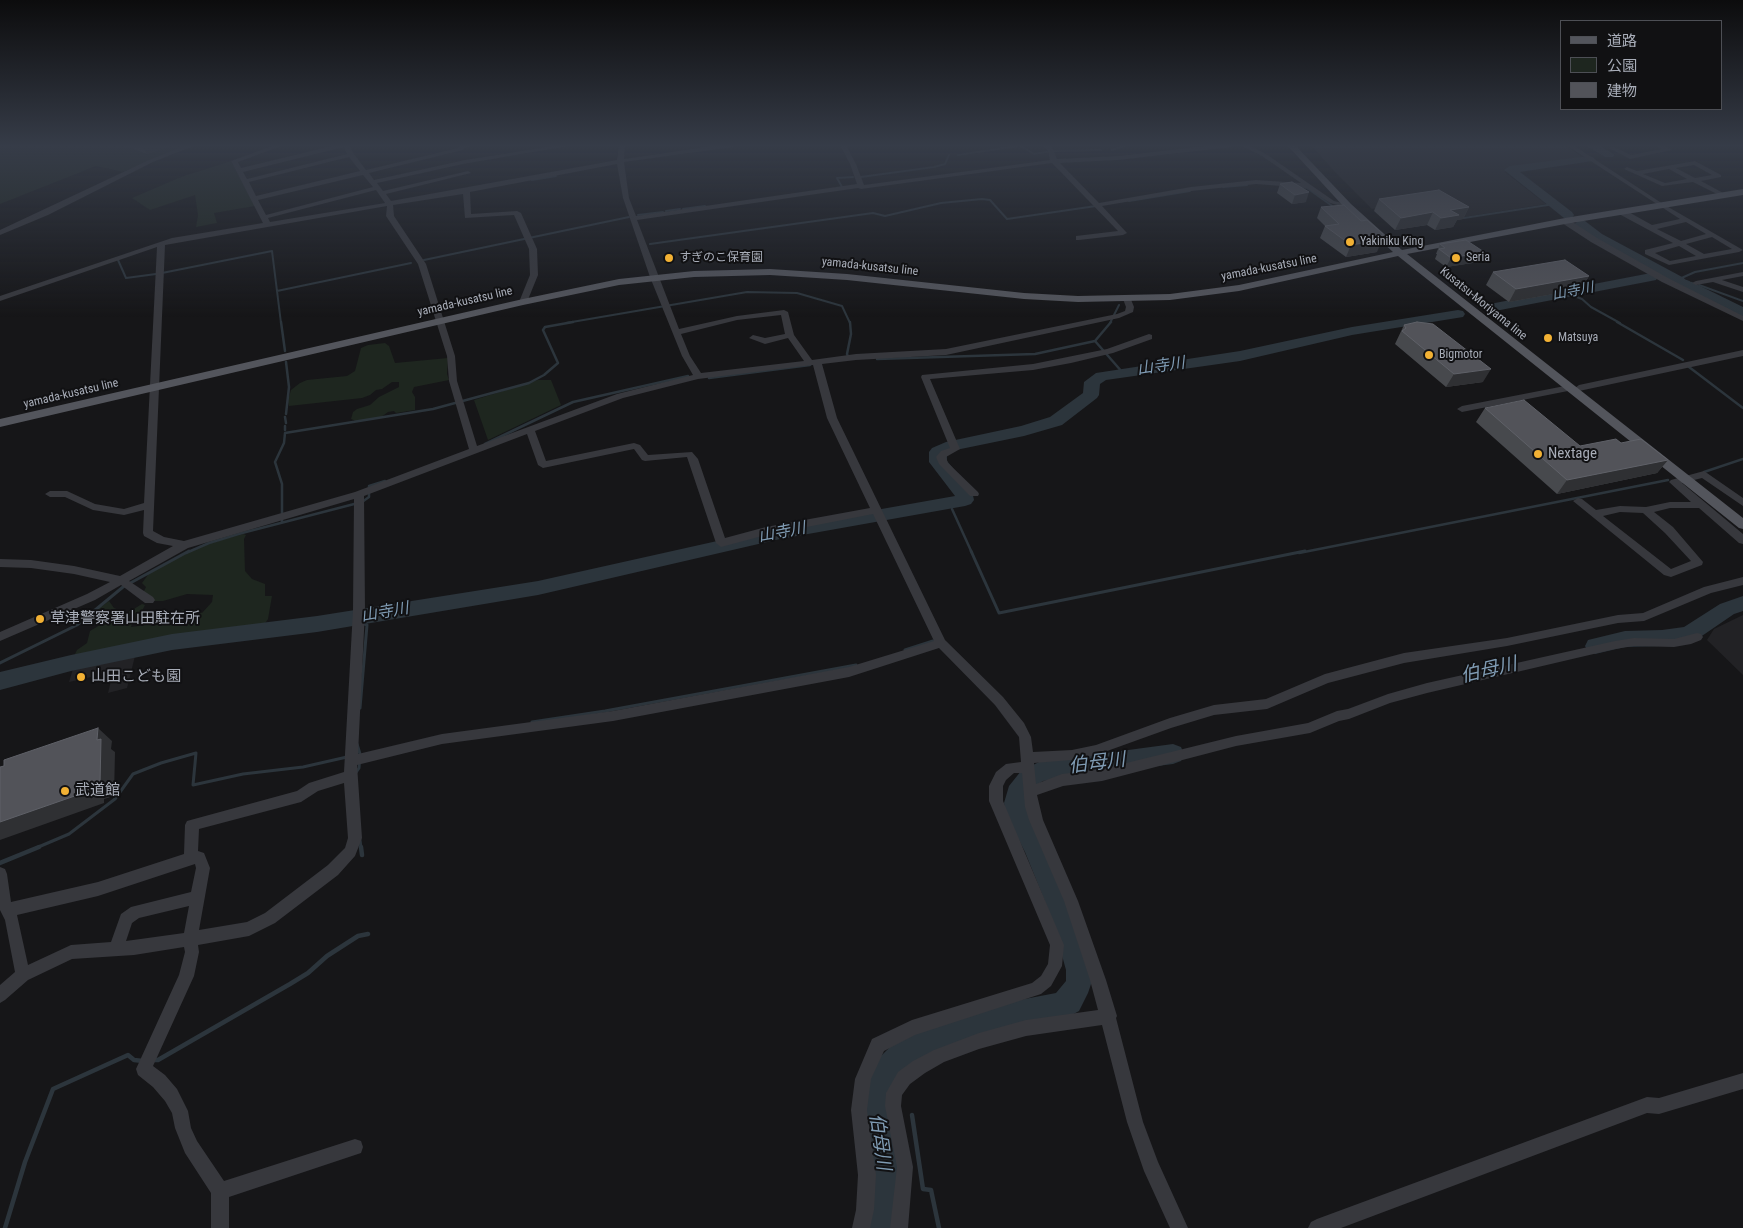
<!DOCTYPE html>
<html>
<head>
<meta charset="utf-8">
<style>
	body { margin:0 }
	#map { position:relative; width:1743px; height:1228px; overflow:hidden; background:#161618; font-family:"Roboto Condensed","Noto Sans JP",sans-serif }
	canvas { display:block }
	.legend { position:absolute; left:1560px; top:20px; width:162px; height:90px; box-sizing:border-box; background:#111113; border:1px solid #4d4f55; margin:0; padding:6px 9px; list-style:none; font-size:15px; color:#a8adb8 }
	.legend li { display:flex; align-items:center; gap:10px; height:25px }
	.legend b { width:25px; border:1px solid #4d4f55 }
</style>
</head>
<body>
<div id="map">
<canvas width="1743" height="1228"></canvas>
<ul class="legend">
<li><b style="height:6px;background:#53555c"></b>道路</li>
<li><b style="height:14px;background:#1e261f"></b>公園</li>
<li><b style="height:14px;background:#525359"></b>建物</li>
</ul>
</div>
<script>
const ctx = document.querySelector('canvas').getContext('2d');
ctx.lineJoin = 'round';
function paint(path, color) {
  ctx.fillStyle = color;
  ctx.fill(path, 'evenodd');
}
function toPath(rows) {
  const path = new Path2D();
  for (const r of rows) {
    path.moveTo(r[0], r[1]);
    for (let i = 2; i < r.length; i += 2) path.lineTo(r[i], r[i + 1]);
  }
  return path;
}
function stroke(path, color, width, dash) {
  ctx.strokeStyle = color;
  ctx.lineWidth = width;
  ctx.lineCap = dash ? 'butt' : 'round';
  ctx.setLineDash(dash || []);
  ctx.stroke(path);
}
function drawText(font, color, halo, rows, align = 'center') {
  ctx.font = font + ' "Roboto Condensed","Noto Sans JP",sans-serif';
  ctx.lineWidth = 4;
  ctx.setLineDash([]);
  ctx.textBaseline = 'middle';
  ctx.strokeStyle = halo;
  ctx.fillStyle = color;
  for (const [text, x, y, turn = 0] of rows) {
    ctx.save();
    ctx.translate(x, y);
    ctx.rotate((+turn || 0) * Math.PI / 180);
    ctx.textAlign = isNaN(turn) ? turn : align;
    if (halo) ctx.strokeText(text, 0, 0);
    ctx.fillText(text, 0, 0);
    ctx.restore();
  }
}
paint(toPath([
	[1311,145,1564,145,1586,159,1506,170,1505,172,1546,204,1464,217,1433,200,1372,209,1333,170],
	[1743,615,1743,675,1707,640,1714,629],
	[135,656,127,688,108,693,113,672,69,682,73,669]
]), '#222225');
paint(toPath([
	[0,145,188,145,123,172,96,166,0,204],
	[231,161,255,206,214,213,217,223,196,227,198,215,195,195,150,210,132,198,181,177],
	[385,343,389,346,395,363,448,358,447,374,449,380,414,387,412,392,415,397,415,410,396,413,394,411,388,412,381,417,372,419,356,421,351,419,353,412,357,409,370,405,379,397,399,387,399,382,392,382,382,389,376,390,370,395,362,398,289,406,288,401,291,390,300,383,307,380,347,376,355,371,361,348,368,345],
	[538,380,551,380,561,405,488,440,474,400],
	[243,534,246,535,244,539,245,571,252,579,265,584,265,596,272,596,268,619,264,625,250,631,246,630,219,635,214,635,215,632,213,632,196,638,153,645,144,641,123,651,72,660,77,650,87,643,90,631,100,625,98,623,98,609,109,601,114,608,127,613,142,604,145,605,140,615,133,620,131,627,139,626,144,621,149,620,149,623,183,610,194,610,202,613,212,602,213,595,187,594,163,601,145,601,142,595,146,587,142,583,150,572,176,558,211,543]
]), '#1e261f');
stroke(toPath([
	[1021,146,1034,154,1047,152],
	[1112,150,1127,145],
	[1054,151,1101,150],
	[958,155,1018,146],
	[861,177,934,167,945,164,949,155],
	[532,180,556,176],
	[1223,187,1247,185],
	[1300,187,1307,188,1335,208],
	[840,188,842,187,837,178,853,177],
	[1129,201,1190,191],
	[683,209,705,206],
	[666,211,680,209],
	[638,215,663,212],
	[1461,216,1464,218,1554,204],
	[650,244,873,213,885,216,941,203,982,199,990,200,1007,219,1096,206],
	[118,260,126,278,156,274],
	[424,260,629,217],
	[162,273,272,251,281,323],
	[1681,279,1689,282],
	[1677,280,1695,272,1743,263],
	[1699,285,1743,301],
	[277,291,411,263],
	[1569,294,1582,299,1591,307,1620,323],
	[566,323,747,292,797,293,842,306,850,323],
	[1110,323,1119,305]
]), '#2c353c', 2);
stroke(toPath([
	[281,322,285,351],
	[1617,322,1683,360],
	[1095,341,1111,322],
	[849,359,847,354,851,334,850,322],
	[877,359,1035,354,1095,341,1123,373],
	[286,362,289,387,286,414],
	[1689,367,1743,408],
	[709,378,810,365,808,364],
	[285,417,286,423],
	[285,426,285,430],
	[485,444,573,402,688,376,688,379],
	[1704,472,1743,459],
	[952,509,972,553],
	[282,522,282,484,275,462,284,443,285,433,433,409,529,383,544,375,558,363,543,330,545,327,573,322],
	[186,553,209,543,242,533,362,502,369,497,369,486,385,481],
	[1299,553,1668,480]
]), '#2c353c', 2.5);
stroke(toPath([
	[971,551,999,613,1305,551],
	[905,650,933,641],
	[0,663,77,625,123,587,189,551],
	[360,708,367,625,362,623],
	[532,722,605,711,856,665],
	[355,774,359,768,360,754,357,744],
	[360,840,361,848],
	[36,848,69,834,115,799,133,774,161,763,196,753,193,785,243,774,303,767,347,757]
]), '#2c353c', 3);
stroke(toPath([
	[361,847,362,855],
	[0,863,39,847],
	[152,1060,158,1060,290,984,308,973,327,956,358,936,368,934],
	[912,1115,923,1189,931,1190,939,1228],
	[5,1228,25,1162,53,1089,128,1055,134,1060,143,1061]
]), '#2c353c', 4.5);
paint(toPath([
	[1585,145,1599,145,1615,155,1613,157,1605,157,1585,145],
	[1589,156,1593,157,1595,159,1593,161,1520,172,1572,212,1574,215,1572,218,1568,219,1564,218,1504,170,1510,166,1589,156],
	[1580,220,1585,221,1602,234,1684,278,1686,281,1692,282,1743,307,1743,317,1656,274,1658,277,1656,280,1651,281,1495,311,1490,310,1488,307,1490,304,1495,303,1651,273,1656,274,1592,240,1574,224,1580,220],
	[1458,310,1463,311,1465,314,1463,317,1352,335,1240,361,1106,380,1100,384,1099,395,1097,398,1062,425,1024,436,951,451,947,454,947,461,972,491,974,500,971,504,965,506,780,539,538,595,317,632,172,650,71,671,0,690,0,672,71,655,172,634,317,616,538,581,780,527,955,496,929,462,929,452,932,448,946,442,1021,426,1050,417,1083,393,1084,382,1096,373,1240,351,1352,327,1458,310],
	[1743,596,1743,611,1734,614,1696,640,1689,642,1662,646,1625,647,1595,654,1588,652,1585,646,1588,640,1625,631,1662,630,1684,627,1720,604,1743,596],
	[1173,744,1181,747,1184,754,1181,761,1173,764,1043,781,1037,785,1028,796,1030,813,1044,839,1078,919,1092,970,1092,981,1088,993,1079,1011,1070,1016,1060,1020,988,1034,947,1048,910,1067,894,1083,889,1105,900,1172,900,1228,868,1228,870,1172,859,1105,863,1087,874,1063,890,1047,931,1026,988,1006,1056,993,1066,981,1066,970,1052,919,1025,852,1006,815,1004,803,1009,786,1021,771,1039,762,1173,744]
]), '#2c353c');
paint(toPath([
	[187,145,196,145,153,162,48,215,0,235,0,230,149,160,187,145],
	[275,145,284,145,238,162,241,168,336,145,349,145,354,154,366,170,458,148,461,145,473,145,464,148,463,150,369,173,374,180,465,160,560,145,574,145,463,164,377,183,383,191,468,171,471,173,386,194,391,201,617,160,619,145,625,145,624,159,720,145,736,145,733,147,624,162,629,198,636,216,857,184,850,164,840,145,846,145,856,164,864,185,1050,160,1048,151,1043,145,1050,145,1053,149,1057,159,1118,156,1215,145,1234,145,1231,147,1118,160,1060,163,1099,203,1191,187,1256,180,1301,183,1262,156,1240,145,1248,145,1266,154,1334,201,1350,205,1350,207,1348,208,1330,203,1307,188,1256,184,1191,191,1102,206,1127,233,1123,235,1079,240,1076,240,1076,236,1118,231,1052,163,861,189,858,188,637,220,679,329,737,316,784,310,788,312,794,335,812,360,856,354,946,349,1117,314,1125,311,1126,307,1123,299,1130,297,1134,307,1133,312,1119,318,946,355,856,360,822,364,837,418,945,640,1003,697,1024,723,1031,737,1033,752,1072,750,1096,745,1170,718,1214,705,1266,699,1325,674,1404,653,1507,638,1618,615,1643,613,1704,587,1743,577,1743,585,1711,593,1644,621,1618,623,1507,646,1404,663,1328,683,1267,709,1214,715,1171,728,1096,755,1072,760,1034,763,1036,784,1062,774,1102,769,1236,736,1308,723,1337,711,1348,709,1388,694,1427,683,1615,641,1634,638,1674,639,1697,633,1701,634,1703,637,1701,640,1691,644,1674,647,1634,646,1615,649,1427,693,1390,703,1349,719,1339,721,1310,733,1236,746,1102,781,1063,786,1037,795,1043,820,1078,901,1106,980,1117,1016,1116,1018,1143,1122,1158,1162,1188,1228,1170,1228,1144,1171,1127,1122,1102,1025,1026,1036,979,1049,944,1062,925,1073,910,1084,902,1095,901,1106,913,1167,908,1228,890,1228,897,1167,885,1106,886,1093,898,1072,913,1061,934,1050,979,1033,1026,1020,1098,1010,1090,980,1064,901,1029,820,1025,807,1022,773,1014,773,1006,780,1003,786,1003,801,1064,945,1062,966,1051,986,1041,994,915,1035,884,1051,871,1079,867,1110,876,1175,874,1210,870,1228,852,1228,856,1210,858,1175,851,1110,855,1079,872,1039,912,1020,1032,983,1041,976,1048,964,1050,945,989,801,989,786,996,772,1006,764,1021,762,1019,737,995,705,939,648,849,677,613,721,442,744,357,765,362,838,355,856,338,875,275,923,249,936,198,945,199,952,194,976,153,1066,165,1075,177,1089,188,1111,191,1128,197,1141,224,1181,355,1139,361,1141,363,1147,361,1153,229,1197,229,1228,211,1228,211,1193,185,1153,175,1128,172,1113,165,1101,153,1087,138,1075,136,1069,179,975,185,952,184,947,134,955,72,959,28,980,5,1000,0,1003,0,985,15,972,5,920,0,910,0,867,5,869,7,874,11,902,98,882,184,854,185,825,187,821,297,791,309,783,344,772,353,610,354,499,188,548,129,581,153,597,155,600,153,603,145,603,121,585,95,600,0,641,0,632,87,594,110,582,74,574,31,568,0,567,0,559,31,560,74,566,120,576,173,546,157,543,144,536,143,533,144,510,124,515,93,510,65,497,50,497,45,494,50,491,67,491,95,504,124,509,144,503,157,247,0,301,0,296,172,238,263,223,231,161,275,145],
	[344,147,347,154,247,179,243,172,344,147],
	[349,157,360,171,256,196,249,182,349,157],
	[617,164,623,198,650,277,682,356,693,375,617,394,477,446,457,381,455,356,426,264,394,216,393,205,463,194,465,218,514,215,529,249,530,275,519,302,523,304,527,302,538,275,537,249,521,213,517,211,471,214,470,192,617,164],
	[363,175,373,187,266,215,258,200,363,175],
	[376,190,385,203,270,222,268,218,376,190],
	[387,206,386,216,418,264,447,356,449,381,469,449,355,492,184,541,164,537,153,531,165,245,387,206],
	[781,315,785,334,765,338,753,335,749,338,765,344,788,338,804,361,701,373,690,356,681,334,737,320,781,315],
	[813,365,827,418,870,508,766,527,725,538,698,459,692,452,648,455,640,445,634,443,546,461,535,431,623,398,698,379,813,365],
	[527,434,538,465,543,468,634,449,642,460,645,461,687,457,716,543,721,547,766,535,873,514,934,641,849,667,613,711,442,734,358,754,365,610,364,496,527,434],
	[344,783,348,838,345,848,328,865,265,913,247,922,199,930,210,868,204,853,198,851,199,829,301,802,318,791,344,783],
	[195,864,196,868,191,892,131,907,121,914,111,942,71,945,28,965,17,915,98,896,195,864],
	[189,906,184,933,126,941,132,923,139,918,189,906],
	[1566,145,1573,145,1663,204,1743,250,1739,252,1669,265,1645,254,1645,250,1673,243,1619,214,1619,210,1625,210,1652,225,1680,219,1566,145],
	[1686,222,1706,234,1681,241,1657,229,1686,222],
	[1712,237,1732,249,1704,254,1686,244,1712,237],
	[1679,246,1696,256,1670,261,1655,253,1679,246],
	[1655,145,1663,145,1672,150,1630,159,1609,148,1614,147,1631,155,1662,149,1655,145],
	[1695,161,1721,175,1721,177,1701,181,1725,194,1725,196,1721,196,1693,182,1662,186,1624,169,1627,167,1637,171,1695,161],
	[1694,165,1712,175,1695,178,1676,168,1694,165],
	[1669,169,1687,179,1665,183,1643,174,1669,169],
	[1562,219,1568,219,1597,238,1668,278,1743,316,1743,321,1662,282,1591,242,1562,223,1562,219],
	[1743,272,1743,276,1722,280,1743,287,1743,292,1713,282,1696,285,1692,283,1696,281,1743,272],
	[1149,334,1152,335,1152,339,1113,353,1071,363,1033,370,930,379,960,449,946,457,948,463,978,492,979,494,978,496,970,496,939,464,936,457,941,451,950,448,921,377,922,375,1033,364,1107,349,1149,334],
	[1743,350,1743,356,1579,391,1575,388,1579,385,1743,350],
	[1570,385,1573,386,1573,390,1462,412,1457,409,1462,406,1570,385],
	[1704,471,1743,498,1743,506,1702,478,1682,483,1743,534,1743,544,1739,543,1699,508,1670,508,1654,512,1673,527,1703,562,1702,565,1671,577,1664,575,1573,501,1578,498,1582,499,1596,510,1620,506,1646,507,1670,502,1691,502,1669,482,1671,480,1704,471],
	[1620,512,1643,513,1665,533,1691,561,1671,569,1603,516,1620,512],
	[1743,1073,1743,1089,1659,1114,1647,1113,1341,1228,1308,1228,1311,1222,1317,1219,1647,1097,1659,1098,1743,1073]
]), '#37383d');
paint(toPath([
	[1287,145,1295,145,1351,204,1402,250,1565,218,1743,189,1743,195,1565,224,1407,254,1743,518,1743,529,1739,528,1398,256,1239,291,1170,300,1078,302,1024,299,847,280,770,275,694,277,619,285,523,305,0,427,0,419,523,299,619,279,694,271,770,269,847,274,1024,293,1078,296,1170,294,1239,285,1393,252,1345,208,1287,145]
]), '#53555c');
paint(toPath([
	[123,145,173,145,147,154],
	[1280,184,1306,202,1292,204,1277,193],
	[1379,199,1469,207,1463,219,1457,220,1453,227,1435,230,1427,225,1395,230,1374,211],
	[1321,207,1377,252,1346,257,1320,238,1325,226,1317,218],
	[1440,244,1484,252,1479,262,1446,267,1435,259,1437,254,1436,254],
	[1493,272,1589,276,1581,289,1509,302,1486,285],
	[1404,325,1483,382,1446,387,1395,344],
	[1485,408,1580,446,1621,443,1668,460,1657,473,1557,494,1476,422]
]), '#47494d');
paint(toPath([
	[141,145,173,145,147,154],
	[1309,192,1306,202,1292,204,1295,195],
	[1469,207,1463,219,1457,220,1453,227,1435,230,1441,218,1450,210],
	[1433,212,1427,225,1395,230,1401,218],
	[1382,240,1377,252,1346,257,1351,245],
	[1484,252,1479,262,1446,267,1451,258],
	[1589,276,1581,289,1509,302,1516,289],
	[1491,369,1483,382,1446,387,1454,374],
	[1668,460,1657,473,1557,494,1567,480],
	[98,728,112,741,111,749,115,752,114,796,104,799,104,803,0,840,0,822,97,740]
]), '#2f3033');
const building = toPath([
	[1292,182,1309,192,1295,195,1280,184,1292,182],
	[1439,190,1469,207,1450,210,1459,215,1441,218,1433,212,1401,218,1379,199,1439,190],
	[1344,205,1361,221,1367,220,1383,234,1382,240,1351,245,1325,226,1339,224,1321,207,1344,205],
	[1466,240,1484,252,1451,258,1439,249,1445,248,1440,244,1466,240],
	[1565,260,1589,276,1516,289,1493,272,1565,260],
	[1417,322,1433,324,1491,369,1454,374,1402,331,1406,328,1404,325,1417,322],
	[1524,400,1580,446,1616,439,1621,443,1641,439,1668,460,1567,480,1485,408,1524,400],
	[98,728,97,740,101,739,100,784,89,787,89,791,0,822,0,767,4,766,4,760,98,728]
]);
paint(building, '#525359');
stroke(building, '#5f6168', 1);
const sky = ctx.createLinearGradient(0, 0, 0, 317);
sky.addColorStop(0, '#0c0c0d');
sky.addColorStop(0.46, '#363c48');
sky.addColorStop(1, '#363c4800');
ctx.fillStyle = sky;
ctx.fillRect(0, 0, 1743, 317);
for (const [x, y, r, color] of [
	[1350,242,5,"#f2b134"],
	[669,258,5,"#f2b134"],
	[1456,258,5,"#f2b134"],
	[1548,338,5,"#f2b134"],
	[1429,355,5,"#f2b134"],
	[1538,454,5,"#f2b134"],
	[40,619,5,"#f2b134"],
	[81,677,5,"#f2b134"],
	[65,791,5,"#f2b134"]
]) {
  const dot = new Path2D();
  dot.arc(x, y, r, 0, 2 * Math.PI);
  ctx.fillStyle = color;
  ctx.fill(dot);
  stroke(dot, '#111113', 2);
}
drawText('12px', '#a8adb8', '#111113', [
	["Yakiniku King",1360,242],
	["すぎのこ保育園",679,258],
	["Seria",1466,258],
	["Matsuya",1558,338],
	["Bigmotor",1439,355]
], 'left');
drawText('12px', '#a8adb8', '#111113', [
	["yamada-kusatsu line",870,267,6],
	["yamada-kusatsu line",1269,268,-11],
	["yamada-kusatsu line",465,302,-13],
	["Kusatsu-Moriyama line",1483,304,39],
	["yamada-kusatsu line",71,394,-13]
]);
drawText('italic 14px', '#7f9bb3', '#111113', [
	["山寺川",1573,292,-11]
]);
drawText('15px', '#a8adb8', '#111113', [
	["Nextage",1548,454],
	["草津警察署山田駐在所",50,619],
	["山田こども園",91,677],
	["武道館",75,791]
], 'left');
drawText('italic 16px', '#7f9bb3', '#111113', [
	["山寺川",1161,367,-8],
	["山寺川",782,533,-11],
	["山寺川",385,613,-10]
]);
drawText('italic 19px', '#7f9bb3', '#111113', [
	["伯母川",1489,671,-13],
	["伯母川",1097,764,-7],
	["伯母川",879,1142,82]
]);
</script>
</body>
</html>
